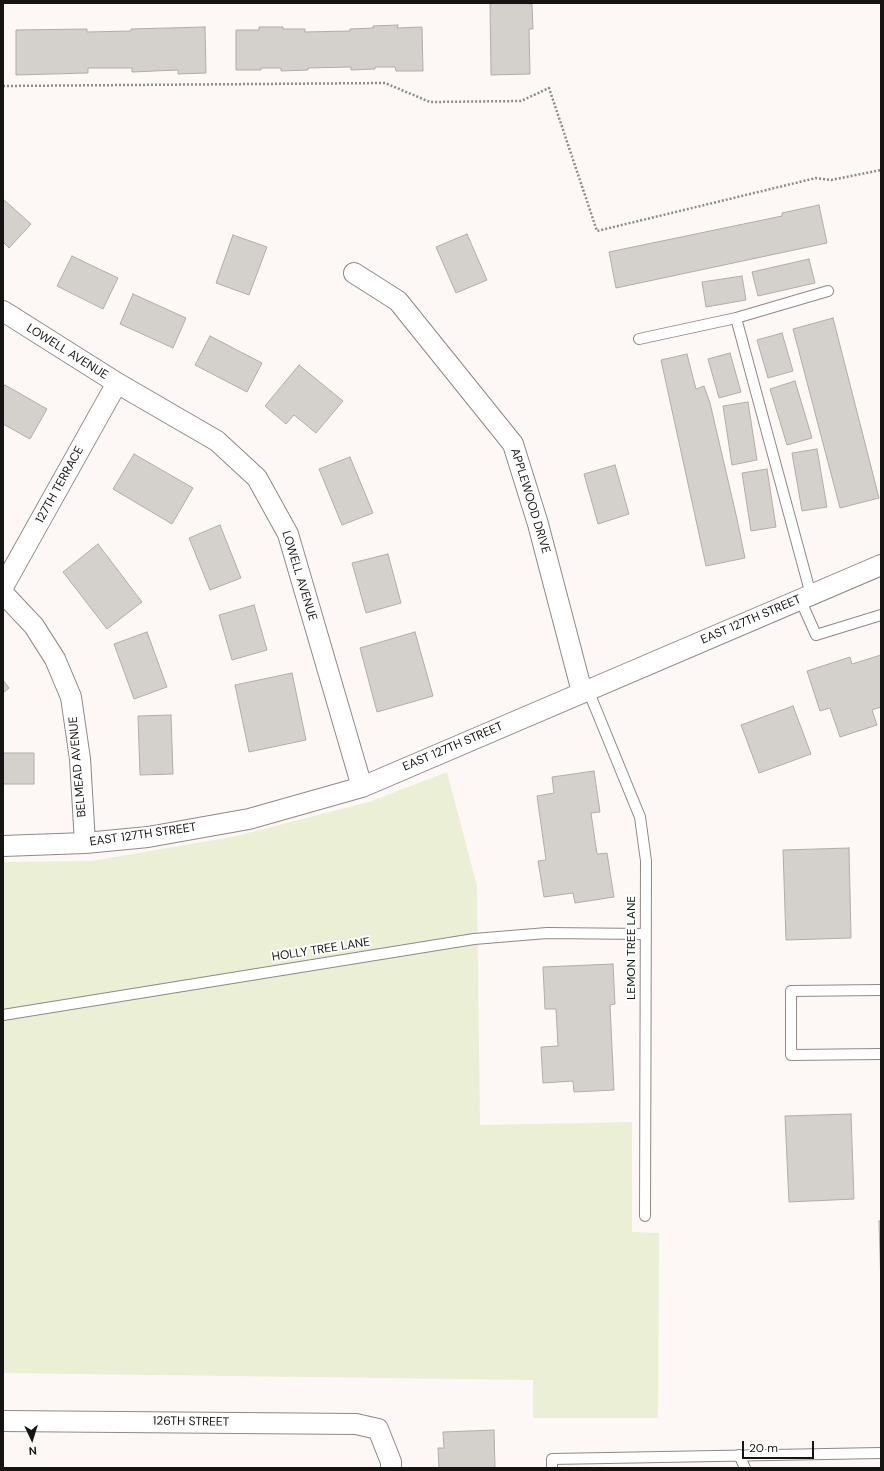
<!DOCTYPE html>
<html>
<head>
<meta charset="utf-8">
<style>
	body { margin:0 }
	#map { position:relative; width:884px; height:1471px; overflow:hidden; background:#fdf8f5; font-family:"DM Sans",sans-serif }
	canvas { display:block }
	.frame { position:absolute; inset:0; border:4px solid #161413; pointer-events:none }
	.north { position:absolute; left:12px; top:1419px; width:40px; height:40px; -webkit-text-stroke:3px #fff; paint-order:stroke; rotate:176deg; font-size:11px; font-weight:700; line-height:16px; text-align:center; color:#161413 }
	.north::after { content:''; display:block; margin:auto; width:14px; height:18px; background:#161413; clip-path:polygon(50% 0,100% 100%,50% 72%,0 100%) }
	.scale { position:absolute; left:742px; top:1441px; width:72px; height:18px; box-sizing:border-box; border:2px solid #161413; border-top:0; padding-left:5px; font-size:12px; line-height:14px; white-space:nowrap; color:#161413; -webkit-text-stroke:3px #fff; paint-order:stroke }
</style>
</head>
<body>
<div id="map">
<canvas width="884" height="1471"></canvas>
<div class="frame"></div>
<div class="north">N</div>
<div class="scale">20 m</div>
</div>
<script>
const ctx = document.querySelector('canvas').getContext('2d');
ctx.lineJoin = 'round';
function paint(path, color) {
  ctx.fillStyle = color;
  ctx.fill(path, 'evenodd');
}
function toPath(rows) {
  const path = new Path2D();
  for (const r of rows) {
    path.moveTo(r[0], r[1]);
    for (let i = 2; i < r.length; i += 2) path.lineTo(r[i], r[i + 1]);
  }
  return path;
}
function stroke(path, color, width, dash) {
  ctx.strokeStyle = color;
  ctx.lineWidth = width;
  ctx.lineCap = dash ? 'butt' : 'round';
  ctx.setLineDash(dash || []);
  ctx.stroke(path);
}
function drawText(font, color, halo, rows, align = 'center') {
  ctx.font = font + ' "DM Sans",sans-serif';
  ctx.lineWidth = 4;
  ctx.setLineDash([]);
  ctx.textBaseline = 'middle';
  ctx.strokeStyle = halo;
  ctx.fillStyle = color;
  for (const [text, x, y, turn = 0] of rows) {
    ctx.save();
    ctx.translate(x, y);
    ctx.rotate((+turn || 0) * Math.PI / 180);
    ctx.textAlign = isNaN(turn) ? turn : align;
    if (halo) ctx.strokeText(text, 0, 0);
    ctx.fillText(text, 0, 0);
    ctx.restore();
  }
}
paint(toPath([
	[447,772,477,886,480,1125,632,1122,632,1232,659,1233,658,1418,533,1418,533,1380,3,1373,3,862,91,861,232,837,369,802]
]), '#eaefd5');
const building = toPath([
	[492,3,528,3,528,4,532,4,533,29,529,29,530,74,491,75,490,4,492,4,492,3],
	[398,25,397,28,422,27,423,71,396,71,395,67,375,67,375,69,351,70,351,67,308,68,308,70,281,71,281,68,261,68,261,70,236,70,236,30,259,30,259,27,283,27,283,29,305,29,305,32,350,31,350,29,373,28,373,26,398,25],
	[205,27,206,73,178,74,178,70,132,72,132,68,88,68,88,73,16,75,16,30,87,29,87,32,131,31,131,29,205,27],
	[3,199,31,224,9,248,3,242,3,199],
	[819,205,827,243,616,288,609,252,782,216,782,213,819,205],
	[467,234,487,280,456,293,436,247,467,234],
	[233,235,267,247,249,295,216,283,233,235],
	[72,256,118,278,103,309,57,286,72,256],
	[809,259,815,283,758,296,752,272,809,259],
	[742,276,746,300,706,307,702,282,742,276],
	[133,294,186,318,173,348,120,324,133,294],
	[833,318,879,498,840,508,793,329,833,318],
	[782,333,793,371,768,378,757,340,782,333],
	[210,336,262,363,247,392,195,365,210,336],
	[730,353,741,392,719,398,708,359,730,353],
	[687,354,696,389,704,386,710,403,737,519,745,558,706,566,661,360,687,354],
	[299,365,343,401,316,433,294,415,286,424,265,406,299,365],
	[795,381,812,438,787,445,770,389,795,381],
	[5,385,47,409,30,439,3,424,3,387,5,385],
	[748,402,757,460,732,465,723,406,748,402],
	[817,449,827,507,802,511,792,453,817,449],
	[134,454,193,488,172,524,113,489,134,454],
	[350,457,373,513,342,525,319,469,350,457],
	[615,465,629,514,598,524,584,474,615,465],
	[767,469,776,527,751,531,742,473,767,469],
	[220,525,241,578,210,590,189,538,220,525],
	[98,544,142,602,107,629,63,572,98,544],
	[388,554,401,603,366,613,352,563,388,554],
	[254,605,267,650,232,660,219,615,254,605],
	[147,632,167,687,134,699,114,644,147,632],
	[415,632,433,696,377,712,360,648,415,632],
	[881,655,881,707,872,710,877,725,840,737,830,708,820,711,807,671,850,657,852,664,881,655],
	[292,673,306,740,249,752,235,685,292,673],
	[3,680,9,688,3,693,3,680],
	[793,706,811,754,759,773,741,725,793,706],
	[171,715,173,774,140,775,138,716,171,715],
	[3,753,34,753,34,784,3,784,3,753],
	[594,771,600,812,591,813,597,854,607,853,614,897,575,903,573,893,544,897,538,861,546,860,537,796,554,793,552,777,594,771],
	[849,848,851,938,786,940,783,850,849,848],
	[613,964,615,1004,610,1005,614,1090,574,1092,573,1081,543,1083,541,1047,558,1046,556,1009,545,1009,543,967,613,964],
	[851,1114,854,1199,789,1202,785,1116,851,1114],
	[879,1221,881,1221,881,1287,879,1221],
	[494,1430,495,1468,439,1468,438,1448,444,1448,443,1432,494,1430]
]);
paint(building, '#d4d1cd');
stroke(building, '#b0ada9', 1);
const lane = toPath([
	[736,318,811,595],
	[639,339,736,318,828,291],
	[800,599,816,635,881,615],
	[588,690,640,817,646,861,645,1216],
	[881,990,791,991,791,1055,881,1054],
	[3,1015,474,939,547,933,645,934],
	[739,1455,745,1468],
	[552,1468,552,1459,881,1453]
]);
const street = toPath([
	[354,273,398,301,513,444,538,524,582,692],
	[3,311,117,383,217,441,257,478,288,534,362,787],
	[3,587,117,383],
	[3,593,34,626,55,659,71,697,80,759,85,843],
	[3,846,85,843,148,837,249,819,362,787,881,565],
	[3,1421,356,1424,378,1429,391,1462,391,1468]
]);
stroke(lane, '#8f8987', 12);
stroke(street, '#8f8987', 22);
stroke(toPath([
	[3,86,385,83,430,102,521,101,549,88,597,231,816,178,831,180,881,170]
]), '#8e8b89', 2.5, [2, 2]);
stroke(lane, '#fff', 10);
stroke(street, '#fff', 20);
drawText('12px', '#161413', '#fff', [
	["LOWELL AVENUE",67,352,32],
	["127TH TERRACE",60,485,-61],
	["APPLEWOOD DRIVE",530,501,73],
	["LOWELL AVENUE",299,576,73],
	["EAST 127TH STREET",751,620,-23],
	["EAST 127TH STREET",453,747,-23],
	["BELMEAD AVENUE",78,767,-95],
	["EAST 127TH STREET",143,835,-8],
	["LEMON TREE LANE",632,948,-90],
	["HOLLY TREE LANE",321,950,-9],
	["126TH STREET",191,1422,1]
]);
</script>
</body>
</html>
